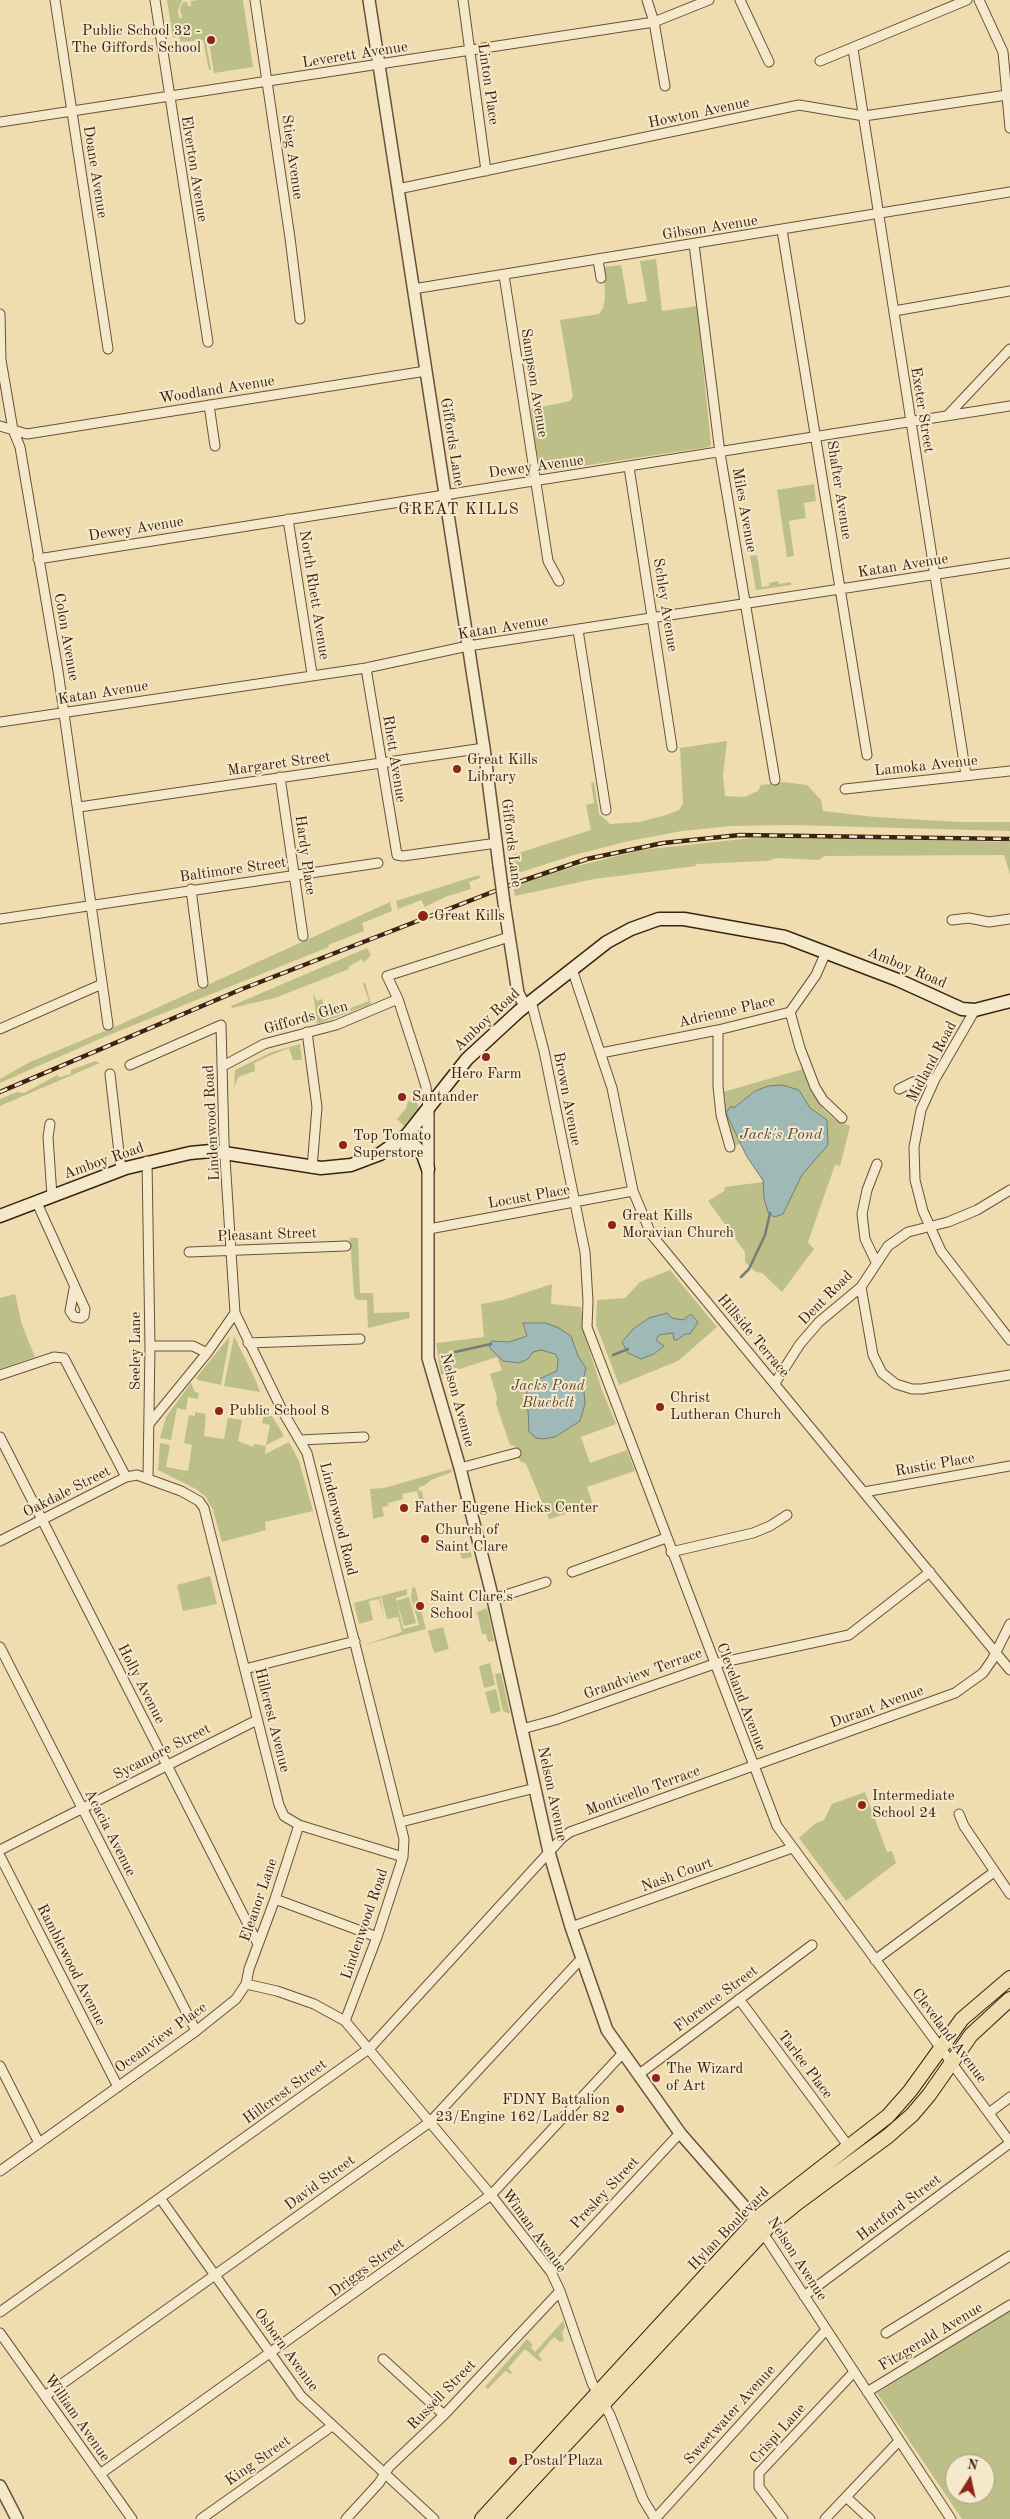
<!DOCTYPE html>
<html>
<head>
<meta charset="utf-8">
<style>
	body { margin:0 }
	#map { position:relative; width:1010px; height:2519px; overflow:hidden; background:#efddaf; font-family:"Old Standard TT",serif }
	canvas { display:block }
	.north { position:absolute; left:945px; top:2454px; width:50px; height:50px; box-sizing:border-box; background:#f5e9cb; border:1px solid #ab9982; border-radius:50%; rotate:10deg; font-size:14px; font-weight:700; line-height:20px; text-align:center; color:#3c2214 }
	.north::after { content:''; display:block; margin:auto; width:18px; height:22px; background:#8f2418; clip-path:polygon(50% 0,100% 100%,50% 72%,0 100%) }
</style>
</head>
<body>
<div id="map">
<canvas width="1010" height="2519"></canvas>
<div class="north">N</div>
</div>
<script>
const ctx = document.querySelector('canvas').getContext('2d');
ctx.lineJoin = 'round';
function paint(path, color) {
  ctx.fillStyle = color;
  ctx.fill(path, 'evenodd');
}
function toPath(rows) {
  const path = new Path2D();
  for (const r of rows) {
    path.moveTo(r[0], r[1]);
    for (let i = 2; i < r.length; i += 2) path.lineTo(r[i], r[i + 1]);
  }
  return path;
}
function stroke(path, color, width, dash) {
  ctx.strokeStyle = color;
  ctx.lineWidth = width;
  ctx.lineCap = dash ? 'butt' : 'round';
  ctx.setLineDash(dash || []);
  ctx.stroke(path);
}
function drawText(font, color, halo, rows, align = 'center') {
  ctx.font = font + ' "Old Standard TT",serif';
  ctx.lineWidth = 4;
  ctx.setLineDash([]);
  ctx.textBaseline = 'middle';
  ctx.strokeStyle = halo;
  ctx.fillStyle = color;
  for (const [text, x, y, turn = 0] of rows) {
    ctx.save();
    ctx.translate(x, y);
    ctx.rotate((+turn || 0) * Math.PI / 180);
    ctx.textAlign = isNaN(turn) ? turn : align;
    if (halo) ctx.strokeText(text, 0, 0);
    ctx.fillText(text, 0, 0);
    ctx.restore();
  }
}
paint(toPath([
	[167,0,182,0,178,11,179,18,182,17,180,9,183,2,187,2,188,6,191,6,191,1,199,0,243,0,253,67,214,73,208,36,205,37,211,70,209,70,203,40,181,42,179,37,173,37],
	[656,259,662,311,697,306,711,445,709,447,542,472,535,445,531,409,570,401,573,397,560,320,599,314,603,308,605,297,604,267,621,265,628,304,647,301,640,261],
	[814,484,816,501,804,503,806,518,789,521,794,556,787,557,777,490],
	[757,555,762,587,769,586,769,583,778,581,779,584,791,582,791,585,756,590,750,556],
	[727,741,723,775,725,796,744,797,758,791,761,785,784,782,807,785,821,800,823,811,875,817,959,822,1010,822,1010,831,791,825,732,826,682,831,629,841,574,855,512,875,509,856,591,830,586,805,594,803,591,783,594,782,599,814,610,824,639,822,666,815,679,810,683,803,680,748],
	[803,837,1010,842,1010,874,1004,855,825,856,819,860,777,858,767,861,696,864,696,866,594,879,515,896,513,886,569,868,641,850,752,838],
	[479,875,480,878,469,882,471,889,445,897,425,907,421,900,398,909,396,901],
	[390,902,392,911,362,923,364,931,328,945,329,947,104,1037,0,1083,0,1079,30,1062,119,1025],
	[367,948,371,955,364,963,362,959,348,967,349,969,275,998,232,1008,231,1006],
	[365,982,371,1004,318,1024,312,1016,316,1015,313,993,317,1001,322,999,327,1017,369,1001,363,984],
	[300,1044,302,1060,293,1060,289,1048,271,1055,254,1063,255,1071,238,1077,234,1088,235,1070,272,1052],
	[95,1061,100,1063,0,1106,0,1099,17,1092,24,1093,57,1075,60,1077,71,1074,71,1070],
	[803,1069,810,1089,824,1110,834,1119,850,1126,840,1166,835,1165,808,1242,814,1249,782,1292,762,1273,756,1272,745,1262,745,1252,708,1201,724,1191,725,1187,763,1182,740,1144,734,1146,722,1103,726,1100,723,1092],
	[408,1101,417,1102,419,1108,404,1126,397,1119,406,1108],
	[350,1238,358,1238,360,1293,373,1293,374,1313,409,1312,410,1318,368,1328,367,1300,357,1300,354,1296],
	[670,1270,717,1327,678,1361,619,1385,596,1325,597,1300,625,1298,640,1282],
	[552,1284,551,1304,581,1307,584,1334,602,1390,616,1424,581,1437,590,1463,627,1450,635,1471,587,1487,593,1505,549,1519,526,1464,520,1461,515,1446,510,1445,496,1404,497,1397,490,1374,502,1370,497,1357,441,1375,436,1343,484,1337,481,1304,503,1300],
	[15,1294,22,1325,35,1357,0,1369,0,1298],
	[230,1336,221,1385,198,1380,196,1378],
	[234,1336,256,1381,260,1392,224,1386],
	[191,1383,195,1392,199,1393,198,1399,188,1397,186,1410,177,1408,171,1440,160,1438,166,1417],
	[195,1412,206,1414,204,1436,224,1439,228,1418,242,1420,238,1441,253,1447,254,1444,266,1446,265,1454,289,1442,299,1461,313,1511,265,1522,266,1530,222,1542,213,1510,206,1497,196,1489,158,1470,160,1443,170,1445,166,1467,188,1471,192,1445,184,1443,189,1415,195,1416],
	[264,1415,272,1416,284,1436,266,1445,270,1425,262,1423],
	[451,1469,452,1472,431,1480,424,1486,420,1486,418,1490,422,1492,424,1501,419,1499,417,1491,402,1494,403,1499,388,1503,389,1506,382,1507,384,1516,373,1519,370,1489,384,1488],
	[468,1541,472,1557,462,1559,459,1551,451,1553,449,1545],
	[210,1576,217,1604,183,1611,177,1585],
	[415,1587,426,1629,364,1645,402,1632,398,1617,387,1619,381,1596,407,1589,407,1595,396,1598,396,1601,409,1597,416,1623,404,1626,397,1602,403,1629,419,1625,411,1598,412,1588],
	[380,1596,384,1618,379,1599,369,1601,373,1620,359,1624,354,1603],
	[487,1608,494,1641,488,1642,486,1634,482,1634,477,1612],
	[443,1627,449,1649,434,1653,428,1631],
	[490,1663,495,1685,484,1688,479,1666],
	[501,1673,510,1714,503,1711,496,1679,495,1674],
	[496,1689,501,1711,491,1714,485,1692],
	[865,1792,887,1852,892,1851,896,1863,846,1901,799,1838,816,1823,824,1820,832,1804],
	[1010,2310,1010,2519,962,2519,877,2393],
	[955,2464,985,2464,985,2494,955,2494],
	[563,2321,565,2327,562,2333,564,2341,560,2342,554,2337,538,2355,542,2359,540,2362,525,2349,508,2368,512,2372,511,2374,505,2371,488,2389,485,2387,527,2339,533,2345,531,2348,535,2352]
]), '#bcc088');
const water = toPath([
	[782,1085,799,1090,810,1108,827,1120,828,1145,802,1175,783,1214,774,1217,768,1212,764,1199,763,1180,747,1157,726,1113,730,1107,735,1107,755,1091,768,1086,782,1085],
	[667,1313,672,1318,683,1320,691,1314,698,1322,690,1334,685,1334,677,1340,674,1340,673,1333,659,1335,656,1340,664,1346,654,1354,641,1359,628,1353,622,1342,633,1329,649,1318,667,1313],
	[523,1323,546,1323,559,1328,571,1336,578,1356,586,1368,583,1380,585,1404,580,1421,555,1437,543,1439,536,1438,529,1432,528,1410,524,1406,528,1387,539,1379,557,1371,558,1359,555,1354,541,1350,533,1352,528,1359,519,1363,512,1362,503,1361,490,1348,490,1344,492,1341,509,1342,527,1336,523,1323]
]);
paint(water, '#9fb9b6');
stroke(water, '#777d75', 1);
stroke(toPath([
	[741,1277,749,1269,765,1235,770,1213],
	[455,1352,491,1344],
	[613,1355,628,1349]
]), '#777d75', 2.5);
const minor = toPath([
	[55,0,108,349],
	[155,0,208,342],
	[255,0,290,238,300,319],
	[463,0,486,171],
	[647,0,654,22,665,86],
	[740,0,769,62],
	[979,0,1003,52,1010,128],
	[853,49,966,775],
	[820,61,967,0],
	[0,122,654,22,709,0],
	[398,189,799,105,864,116,1007,95],
	[782,230,867,755],
	[694,244,720,453,775,780],
	[598,260,601,278],
	[504,275,548,561,559,581],
	[413,289,1010,192],
	[894,311,1010,291],
	[0,314,1,360,13,430,20,447,58,671,108,1025],
	[209,405,215,446],
	[948,415,1010,349],
	[0,426,27,434,426,371],
	[629,467,672,747],
	[288,519,312,674],
	[38,559,1010,406],
	[578,630,606,810],
	[366,668,397,855,403,856,497,843],
	[0,722,366,668,468,646,1010,563],
	[280,777,303,936],
	[845,789,1010,771],
	[79,807,484,748],
	[191,889,203,983],
	[0,919,378,863],
	[952,920,969,918,989,922,1010,919],
	[572,969,612,1088,633,1191,651,1234,1010,1670],
	[531,1001,544,1051,585,1252,588,1301,587,1327,777,1826,1010,2142],
	[975,1010,935,1079,921,1110,914,1147,915,1180,923,1211,941,1251,1010,1340],
	[790,1012,800,1048,815,1087,823,1100,842,1118],
	[0,1029,102,984],
	[718,1030,718,1086,721,1115,730,1147],
	[307,1032,317,1107,312,1168],
	[601,1053,718,1030,790,1012,816,975,826,952],
	[130,1065,221,1025,224,1143,235,1313,283,1412,307,1453,404,1839,403,1857,377,1937,345,2021],
	[223,1066,264,1044,336,1025,398,999],
	[110,1074,121,1170],
	[899,1089,913,1082,935,1079],
	[428,1110,426,1087,420,1067,398,999,387,976,509,937],
	[50,1124,48,1137,52,1196],
	[147,1161,150,1346,148,1477],
	[37,1203,85,1309,84,1316,81,1318,74,1317,70,1311,74,1289],
	[429,1229,633,1191],
	[189,1252,346,1246],
	[876,1262,865,1239,862,1214,867,1190,877,1164],
	[861,1287,873,1355,882,1373,896,1384,912,1389,922,1389,1010,1375],
	[248,1343,360,1339],
	[150,1346,193,1346,207,1353],
	[0,1375,54,1357,64,1358,126,1477],
	[775,1383,800,1344,819,1322,861,1287,888,1246,908,1232,948,1222,977,1210,1010,1190],
	[149,1424,207,1353,235,1313],
	[0,1437,258,1944],
	[300,1440,364,1437],
	[460,1468,516,1453],
	[864,1492,1010,1466],
	[0,1541,126,1477,137,1475,181,1491,199,1501,204,1508,279,1805,284,1816,299,1825,403,1857],
	[671,1552,753,1533,770,1526,787,1515],
	[572,1572,666,1538],
	[493,1599,546,1582],
	[0,1647,196,2031],
	[245,1669,355,1641],
	[522,1729,555,1720,714,1664,849,1635,930,1572],
	[959,1814,964,1826,1010,1894],
	[401,1822,535,1788],
	[0,1850,257,1720],
	[0,1856,118,2087],
	[275,1899,377,1937],
	[571,1927,792,1848],
	[875,1960,994,1872],
	[246,1984,249,1969,275,1899,299,1825],
	[739,1999,849,2147],
	[0,2066,39,2143],
	[638,2075,812,1945],
	[989,2113,1010,2097],
	[0,2171,196,2031,236,1999,246,1984,277,1991,314,2004,345,2021,491,2195,551,2272,560,2291,592,2383,610,2415,643,2499,655,2519],
	[160,2198,301,2396,434,2519],
	[763,2233,951,2519],
	[551,2272,680,2133],
	[804,2296,1010,2143],
	[0,2312,370,2048,562,1838,570,1832,955,1693,983,1673,992,1660,1010,1624],
	[0,2333,132,2519],
	[886,2333,1010,2256],
	[383,2359,444,2415],
	[867,2392,1010,2305],
	[45,2396,430,2122,581,1959],
	[100,2474,491,2195,623,2053],
	[846,2497,870,2519],
	[201,2519,332,2426],
	[346,2519,379,2483,389,2467,444,2415,560,2291],
	[655,2519,826,2330],
	[783,2519,759,2487,759,2473,854,2372],
	[825,2519,899,2441]
]);
const tertiary = toPath([
	[369,0,484,748,499,865],
	[504,903,518,993,525,1006],
	[428,1110,428,1358,460,1468,493,1599,549,1852,571,1927,607,2030,680,2133,750,2213,759,2227],
	[0,2486,17,2519]
]);
const secondary = toPath([
	[395,1145,406,1143,416,1147,423,1155,428,1169],
	[0,1216,126,1168,190,1153,211,1151,321,1168,351,1165,380,1154,407,1135,467,1059,519,1011,607,942,631,929,659,919,684,919,785,937,898,980,962,1009,975,1010,1010,1001]
]);
const primary = toPath([
	[482,2519,762,2214,888,2116,910,2091,962,2019,1010,1978],
	[496,2519,770,2225,797,2203,888,2136,912,2115,929,2095,971,2035,1010,1999]
]);
stroke(minor, '#69513b', 11);
stroke(tertiary, '#69513b', 14);
stroke(secondary, '#3c2214', 15);
stroke(primary, '#3c2214', 16);
stroke(minor, '#f5e9cb', 9);
stroke(tertiary, '#f5e9cb', 11);
stroke(secondary, '#f5e9cb', 12);
stroke(primary, '#efddaf', 14);
const rail = toPath([
	[0,1092,242,989,513,884,587,859,663,843,740,835,1010,839]
]);
stroke(rail, '#3c2214', 4.5);
stroke(rail, '#f5e9cb', 2.5, [8]);
const tertiaryBridge = toPath([
	[499,865,504,903]
]);
stroke(tertiaryBridge, '#69513b', 14, []);
stroke(tertiaryBridge, '#f5e9cb', 11);
for (const [x, y, r, color] of [
	[211,40,5,"#8f2418"],
	[457,769,5,"#8f2418"],
	[423,916,6,"#8f2418"],
	[486,1057,5,"#8f2418"],
	[402,1097,5,"#8f2418"],
	[343,1145,5,"#8f2418"],
	[612,1225,5,"#8f2418"],
	[660,1407,5,"#8f2418"],
	[219,1411,5,"#8f2418"],
	[404,1508,5,"#8f2418"],
	[425,1539,5,"#8f2418"],
	[420,1606,5,"#8f2418"],
	[862,1805,5,"#8f2418"],
	[656,2078,5,"#8f2418"],
	[620,2109,5,"#8f2418"],
	[513,2461,5,"#8f2418"]
]) {
  const dot = new Path2D();
  dot.arc(x, y, r, 0, 2 * Math.PI);
  ctx.fillStyle = color;
  ctx.fill(dot);
  stroke(dot, '#f5e9cb', 2);
}
drawText('15px', '#3c2214', '#f5e9cb', [
	["Public School 32 -",201,31,"right"],
	["The Giffords School",201,48,"right"],
	["Great Kills",467,760],
	["Library",467,777],
	["Great Kills",434,916],
	["Hero Farm",486,1074,"center"],
	["Santander",412,1097],
	["Top Tomato",353,1136],
	["Superstore",353,1153],
	["Great Kills",622,1216],
	["Moravian Church",622,1233],
	["Christ",670,1398],
	["Lutheran Church",670,1415],
	["Public School 8",229,1411],
	["Father Eugene Hicks Center",414,1508],
	["Church of",435,1530],
	["Saint Clare",435,1547],
	["Saint Clare's",430,1597],
	["School",430,1614],
	["Intermediate",872,1796],
	["School 24",872,1813],
	["The Wizard",666,2069],
	["of Art",666,2086],
	["FDNY Battalion",610,2100,"right"],
	["23/Engine 162/Ladder 82",610,2117,"right"],
	["Postal Plaza",523,2461]
], 'left');
drawText('15px', '#3c2214', '#f5e9cb', [
	["Leverett Avenue",355,55,-9],
	["Linton Place",488,84,82],
	["Howton Avenue",699,113,-12],
	["Stieg Avenue",292,157,82],
	["Elverton Avenue",194,169,81],
	["Doane Avenue",95,172,81],
	["Gibson Avenue",710,228,-9],
	["Sampson Avenue",534,383,81],
	["Woodland Avenue",217,390,-9],
	["Exeter Street",922,410,81],
	["Giffords Lane",452,442,81],
	["Dewey Avenue",536,467,-8],
	["Shafter Avenue",839,490,81],
	["Miles Avenue",744,510,80],
	["Dewey Avenue",136,529,-9],
	["Katan Avenue",903,566,-9],
	["North Rhett Avenue",314,595,81],
	["Schley Avenue",665,605,81],
	["Katan Avenue",503,628,-9],
	["Colon Avenue",66,637,80],
	["Katan Avenue",103,693,-9],
	["Rhett Avenue",394,759,81],
	["Margaret Street",279,764,-8],
	["Lamoka Avenue",926,766,-6],
	["Giffords Lane",511,843,83],
	["Hardy Place",305,855,82],
	["Baltimore Street",233,870,-8],
	["Amboy Road",907,968,23],
	["Adrienne Place",727,1012,-13],
	["Giffords Glen",306,1018,-16],
	["Amboy Road",487,1020,-43],
	["Midland Road",932,1062,-62],
	["Brown Avenue",567,1099,79],
	["Lindenwood Road",212,1123,-93],
	["Amboy Road",104,1161,-19],
	["Locust Place",529,1197,-10],
	["Pleasant Street",267,1235,-2],
	["Dent Road",826,1298,-45],
	["Hillside Terrace",753,1336,50],
	["Seeley Lane",136,1351,-90],
	["Nelson Avenue",457,1400,75],
	["Rustic Place",935,1465,-10],
	["Oakdale Street",67,1492,-27],
	["Lindenwood Road",338,1519,76],
	["Grandview Terrace",643,1674,-20],
	["Holly Avenue",141,1684,63],
	["Cleveland Avenue",741,1697,69],
	["Durant Avenue",877,1707,-20],
	["Hillcrest Avenue",272,1720,76],
	["Sycamore Street",162,1752,-27],
	["Monticello Terrace",643,1791,-20],
	["Nelson Avenue",552,1794,78],
	["Acacia Avenue",110,1833,63],
	["Nash Court",677,1875,-20],
	["Eleanor Lane",259,1900,-71],
	["Lindenwood Road",365,1924,-71],
	["Ramblewood Avenue",71,1965,63],
	["Florence Street",716,1999,-37],
	["Cleveland Avenue",949,2036,53],
	["Oceanview Place",161,2038,-36],
	["Tarlee Place",805,2065,53],
	["Hillcrest Street",285,2092,-36],
	["David Street",320,2183,-36],
	["Presley Street",605,2193,-47],
	["Hartford Street",899,2208,-37],
	["Hylan Boulevard",729,2229,-46],
	["Wiman Avenue",534,2231,54],
	["Nelson Avenue",797,2259,57],
	["Driggs Street",367,2268,-36],
	["Fitzgerald Avenue",931,2337,-31],
	["Osborn Avenue",286,2350,54],
	["Russell Street",442,2395,-46],
	["Sweetwater Avenue",730,2415,-48],
	["William Avenue",77,2418,55],
	["Crispi Lane",778,2434,-48],
	["King Street",258,2461,-35]
]);
drawText('italic 15px', '#5c4a31', '#f5e9cb', [
	["Jacks Pond",548,1386],
	["Bluebelt",548,1403]
]);
ctx.letterSpacing = '1px';
drawText('16px', '#3c2214', '#f5e9cb', [
	["GREAT KILLS",459,510]
]);
ctx.letterSpacing = '0px';
drawText('italic 16px', '#5a4f45', '#f5e9cb', [
	["Jack's Pond",781,1135]
]);
</script>
</body>
</html>
